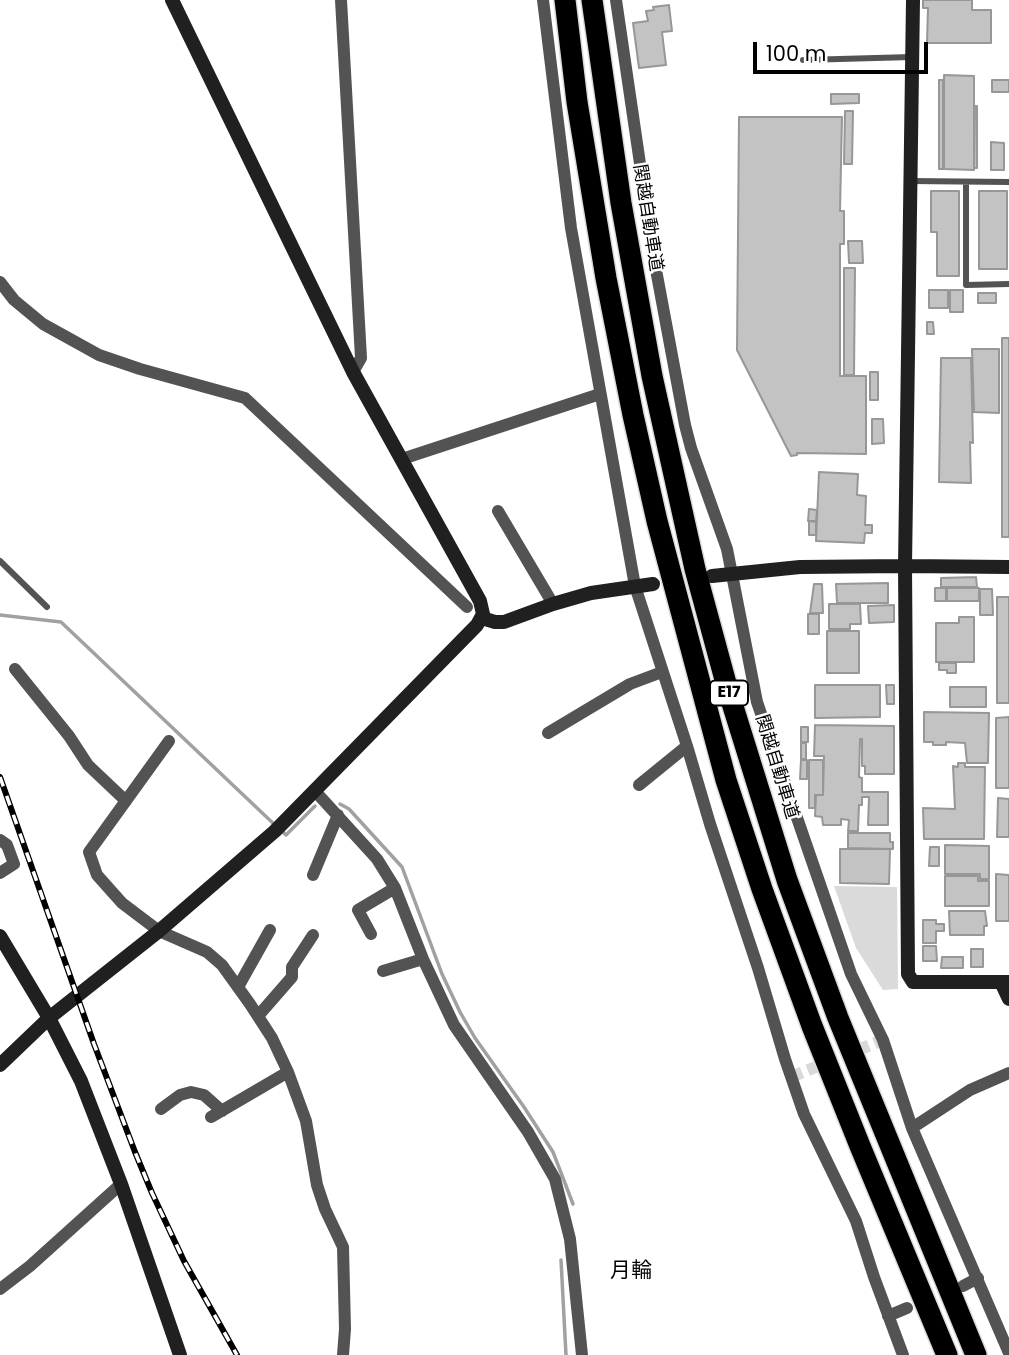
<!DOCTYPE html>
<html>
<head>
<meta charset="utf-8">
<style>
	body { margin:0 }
	#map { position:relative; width:1009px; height:1355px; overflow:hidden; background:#fff; font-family:Poppins,sans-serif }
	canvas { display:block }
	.scale { position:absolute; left:753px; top:42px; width:175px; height:32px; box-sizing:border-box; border:4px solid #000; border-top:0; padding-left:9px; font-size:21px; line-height:24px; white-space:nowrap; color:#000; -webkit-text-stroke:5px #fff; paint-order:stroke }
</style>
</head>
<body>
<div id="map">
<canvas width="1009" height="1355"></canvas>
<div class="scale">100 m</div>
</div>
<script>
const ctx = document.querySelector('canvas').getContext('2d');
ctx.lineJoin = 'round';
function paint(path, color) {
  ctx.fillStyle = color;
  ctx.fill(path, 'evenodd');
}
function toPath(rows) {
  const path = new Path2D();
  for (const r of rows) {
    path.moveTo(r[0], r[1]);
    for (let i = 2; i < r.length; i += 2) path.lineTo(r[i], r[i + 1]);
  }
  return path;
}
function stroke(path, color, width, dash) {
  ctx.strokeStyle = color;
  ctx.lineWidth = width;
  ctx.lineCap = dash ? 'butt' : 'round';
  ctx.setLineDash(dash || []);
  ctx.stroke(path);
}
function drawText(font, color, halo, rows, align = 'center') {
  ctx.font = font + ' Poppins,"Noto Sans JP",sans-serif';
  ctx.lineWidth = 5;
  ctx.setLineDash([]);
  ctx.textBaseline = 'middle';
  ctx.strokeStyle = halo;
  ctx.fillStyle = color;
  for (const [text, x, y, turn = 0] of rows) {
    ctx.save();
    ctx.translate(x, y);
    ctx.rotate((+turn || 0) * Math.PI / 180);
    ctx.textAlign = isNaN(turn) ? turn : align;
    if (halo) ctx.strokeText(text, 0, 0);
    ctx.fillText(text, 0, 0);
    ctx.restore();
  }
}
paint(toPath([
	[834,886,897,887,898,989,883,990,856,948]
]), '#dadada');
stroke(toPath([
	[0,615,61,622,276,826],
	[340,804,349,809,402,867,442,974,460,1012,475,1038,524,1107,553,1152,573,1204],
	[282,831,286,835,315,806],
	[561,1260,566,1355]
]), '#a1a1a1', 3.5);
const building = toPath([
	[923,0,972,0,972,10,991,10,991,43,927,43,928,8,923,8,923,0],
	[669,5,672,31,662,32,666,65,639,68,633,23,648,21,646,11,654,10,653,7,669,5],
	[944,75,974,76,974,170,944,169,944,75],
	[939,80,943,80,943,169,939,169,939,80],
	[992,80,1009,80,1009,92,992,92,992,80],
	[831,94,859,94,859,103,831,104,831,94],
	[975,106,977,106,977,168,974,168,975,106],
	[845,111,853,111,852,164,844,164,845,111],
	[739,117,842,117,840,211,844,211,844,244,840,244,840,376,866,376,866,454,797,453,797,455,791,456,737,350,739,117],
	[991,142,1004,143,1004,170,991,170,991,142],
	[931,191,959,191,959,276,937,276,937,232,931,232,931,191],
	[979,191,1007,191,1007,269,979,269,979,191],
	[848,241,862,241,863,263,849,263,848,241],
	[844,268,855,268,854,375,844,375,844,268],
	[929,290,948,290,948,308,929,308,929,290],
	[950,290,963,290,963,312,950,312,950,290],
	[978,293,996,293,996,303,978,303,978,293],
	[927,322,933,322,934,334,927,334,927,322],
	[1002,338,1009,338,1009,537,1002,537,1002,338],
	[972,349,999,349,999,413,974,412,972,349],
	[941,358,971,358,973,443,970,442,971,483,939,482,941,358],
	[870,372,878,372,878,400,870,400,870,372],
	[872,419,883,419,884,443,872,444,872,419],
	[819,472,858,474,857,495,866,496,865,525,872,525,872,533,865,533,864,543,816,541,819,472],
	[809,509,817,510,816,521,808,521,809,509],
	[809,521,816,522,816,535,809,535,809,521],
	[976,577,977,587,941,587,941,578,976,577],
	[888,583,888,603,837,603,836,584,888,583],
	[814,584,822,584,823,613,810,613,814,584],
	[935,588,946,588,946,601,935,601,935,588],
	[947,588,979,588,979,601,947,601,947,588],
	[980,589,992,589,993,615,980,615,980,589],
	[997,597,1009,597,1009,703,997,703,997,597],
	[829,604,860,604,861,624,850,624,850,629,829,629,829,604],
	[894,605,894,622,869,623,868,606,894,605],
	[808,614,819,614,819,634,808,634,808,614],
	[959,617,974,617,974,662,936,662,936,623,959,623,959,617],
	[827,631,859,631,859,673,827,673,827,631],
	[939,663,956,663,956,673,947,673,947,670,939,670,939,663],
	[815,685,880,685,880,717,815,718,815,685],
	[886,685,894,685,894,704,887,704,886,685],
	[950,687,986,687,986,707,950,707,950,687],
	[924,712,989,713,988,763,967,763,965,743,946,742,946,745,933,745,933,742,924,742,924,712],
	[1009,717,1009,788,996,788,996,718,1009,717],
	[815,725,894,726,894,774,865,774,865,766,862,766,862,739,860,739,859,777,862,778,862,792,888,792,888,825,868,825,869,797,862,797,862,805,859,805,858,831,848,831,849,820,841,819,841,825,823,825,822,817,815,816,816,795,823,795,824,756,814,756,815,725],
	[801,727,808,727,808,742,801,742,801,727],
	[801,743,806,743,806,759,801,759,801,743],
	[801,760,807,760,807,779,800,779,801,760],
	[809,760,823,760,823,795,815,795,815,808,809,808,809,760],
	[958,763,965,763,965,767,985,767,984,839,924,839,923,808,955,809,953,766,958,767,958,763],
	[998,798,1009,799,1009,837,997,837,998,798],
	[848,833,890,833,890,842,893,842,893,849,848,848,848,833],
	[945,845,989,846,989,879,980,879,980,874,945,874,945,845],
	[930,847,939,847,939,866,929,866,930,847],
	[840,849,890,849,889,884,840,883,840,849],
	[996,874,1009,875,1009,921,996,921,996,874],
	[945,876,978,876,978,881,989,881,989,906,945,906,945,876],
	[949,911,985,911,987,926,984,926,984,935,950,935,949,911],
	[923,920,936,920,936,924,944,924,944,931,936,931,936,943,923,943,923,920],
	[923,946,936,946,937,961,923,961,923,946],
	[971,949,983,949,983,967,971,967,971,949],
	[942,957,963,957,963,968,941,968,942,957]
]);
paint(building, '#c3c3c3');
stroke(building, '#979797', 2);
stroke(toPath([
	[791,1077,883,1040]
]), '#d9d9d9', 12, [12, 6]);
const highway = toPath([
	[565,0,577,102,606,278,633,415,657,521,726,780,762,889,812,1026,860,1146,947,1355],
	[592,0,621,203,652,376,695,569,727,687,787,880,838,1018,976,1355]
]);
stroke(highway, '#dbdbdb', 24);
stroke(toPath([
	[803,60,912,57],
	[910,181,1009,182],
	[966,182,966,285,1009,284],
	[0,561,47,607]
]), '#535353', 6);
stroke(toPath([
	[341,0,361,358,353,372],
	[543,0,571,228,635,586,687,746,710,824,758,968,785,1059,804,1114,856,1221,874,1277,903,1355],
	[616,0,654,259,685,425,691,448,727,549,757,702,851,974,883,1040,912,1128,1009,1353],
	[0,282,14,300,43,324,99,355,140,369,245,398,467,607],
	[402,459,600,394],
	[498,511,553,604],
	[15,669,69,736,88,765,126,801],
	[548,733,630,684,662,672],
	[169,741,89,852,97,875,122,903,159,931,207,952,222,965,250,1004,272,1038,288,1072,306,1121,317,1185,325,1209,343,1247,345,1329,343,1355],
	[639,785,687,746],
	[315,791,377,859,395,888,423,959,454,1025,528,1132,555,1179,570,1239,582,1355],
	[0,840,7,845,14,864,0,873],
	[313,875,338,815],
	[371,934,358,910,395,888],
	[383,971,423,959],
	[238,987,270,930],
	[258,1016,292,977,292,967,313,935],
	[161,1109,180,1095,191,1092,204,1095,222,1111],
	[211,1117,288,1072],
	[912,1128,970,1090,1009,1073],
	[963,1286,978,1278],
	[0,1289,30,1266,121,1184],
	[888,1316,907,1308]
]), '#535353', 12);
stroke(toPath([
	[913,0,905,566,908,974,913,982,1009,982],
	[712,576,800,567,905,566,1009,567],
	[482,618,495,622,504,622,553,604,591,593,653,584],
	[0,936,49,1018,81,1081,121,1184,180,1355],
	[1001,982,1009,999],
	[0,1065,49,1018,159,931,275,831,477,625,483,614,480,601,353,372,172,0]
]), '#202020', 14);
stroke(highway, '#000', 21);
const rail = toPath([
	[0,777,94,1044,135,1152,152,1193,184,1261,237,1355]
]);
stroke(rail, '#000', 6);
stroke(rail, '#fff', 3.5, [10]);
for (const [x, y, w] of [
	[729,693,38]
]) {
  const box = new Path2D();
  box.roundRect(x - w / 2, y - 12.5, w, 25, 5);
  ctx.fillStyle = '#fff';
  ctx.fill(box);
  stroke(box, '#000', 2);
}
drawText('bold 16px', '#000', null, [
	["E17",729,693]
]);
drawText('18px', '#000', '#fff', [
	["関越自動車道",647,218,81],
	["関越自動車道",776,767,73]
]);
drawText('21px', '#000', '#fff', [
	["月輪",631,1272]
]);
</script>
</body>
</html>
